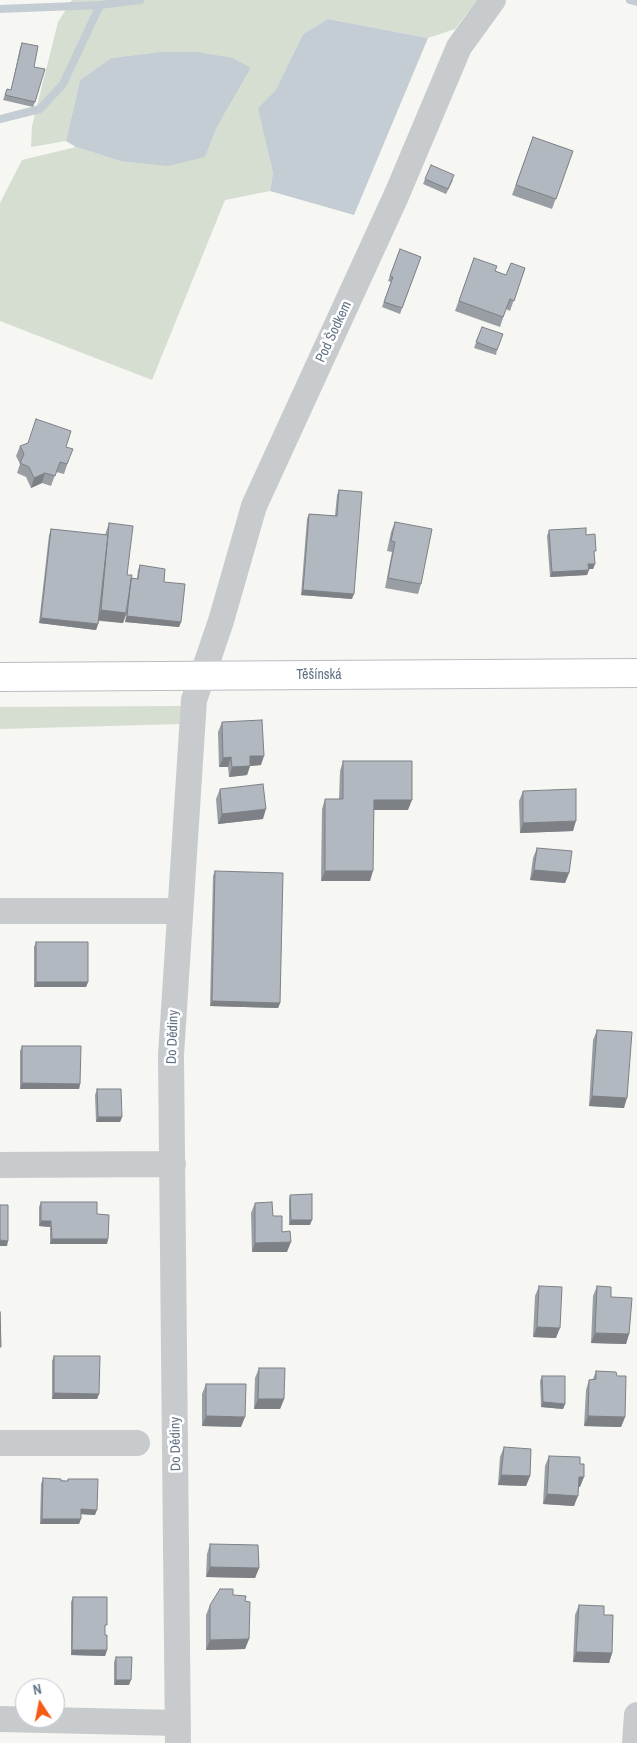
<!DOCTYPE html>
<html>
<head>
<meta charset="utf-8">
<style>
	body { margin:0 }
	#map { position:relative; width:637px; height:1743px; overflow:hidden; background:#f6f6f2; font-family:"Archivo Narrow",sans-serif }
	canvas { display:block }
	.north { position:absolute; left:15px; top:1678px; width:50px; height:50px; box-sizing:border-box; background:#fff; border:1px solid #c0c7cf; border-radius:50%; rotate:349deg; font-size:14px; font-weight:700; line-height:20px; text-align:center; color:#627386 }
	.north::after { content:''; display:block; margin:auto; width:18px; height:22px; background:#f55b13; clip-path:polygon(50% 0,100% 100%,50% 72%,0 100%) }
</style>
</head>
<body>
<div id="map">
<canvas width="637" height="1743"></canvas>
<div class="north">N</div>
</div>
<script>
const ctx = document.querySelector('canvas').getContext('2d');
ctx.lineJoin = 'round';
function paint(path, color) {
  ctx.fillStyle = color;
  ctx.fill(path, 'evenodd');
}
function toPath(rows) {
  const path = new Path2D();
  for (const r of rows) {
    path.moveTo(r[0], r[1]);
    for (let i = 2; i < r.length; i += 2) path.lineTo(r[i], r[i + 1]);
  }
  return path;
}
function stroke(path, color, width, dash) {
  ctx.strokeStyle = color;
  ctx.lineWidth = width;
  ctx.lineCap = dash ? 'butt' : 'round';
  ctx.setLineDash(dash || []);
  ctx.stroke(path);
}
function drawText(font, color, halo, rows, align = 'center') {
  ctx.font = font + ' "Archivo Narrow",sans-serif';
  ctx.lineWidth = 5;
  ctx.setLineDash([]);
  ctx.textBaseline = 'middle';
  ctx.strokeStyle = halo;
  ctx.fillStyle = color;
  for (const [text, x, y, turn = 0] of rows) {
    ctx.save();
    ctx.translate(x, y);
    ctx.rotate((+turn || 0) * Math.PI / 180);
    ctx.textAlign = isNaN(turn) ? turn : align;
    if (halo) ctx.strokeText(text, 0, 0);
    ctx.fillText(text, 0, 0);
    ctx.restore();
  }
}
paint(toPath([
	[72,0,477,0,455,29,428,38,328,19,303,34,276,91,259,108,273,173,270,191,225,200,152,380,0,321,0,203,22,160,76,147,120,161,205,157,217,127,251,68,197,52,159,52,111,58,80,80,66,141,31,147,32,126,58,22],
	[181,706,182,724,0,729,0,707]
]), '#d6ded2');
paint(toPath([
	[328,19,428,38,354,215,270,191,273,173,258,108,276,90,303,34],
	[159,52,197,52,233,58,251,68,217,127,205,157,168,166,120,161,76,147,66,141,80,80,111,58]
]), '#c4cdd3');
stroke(toPath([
	[630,0,637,2],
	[0,9,100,5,140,0],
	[0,119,40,109,63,84,100,5]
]), '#c4cdd3', 8);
const secondary = toPath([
	[0,677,637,673]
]);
stroke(secondary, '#b9bec3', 30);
stroke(toPath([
	[0,911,180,911],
	[0,1165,173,1164],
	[0,1443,137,1443],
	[0,1719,178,1723],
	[178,1743,171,1055,194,700,221,621,254,506,397,194,459,47,493,0],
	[635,1743,637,1715]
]), '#c8cbce', 26);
stroke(secondary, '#fff', 28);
paint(toPath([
	[22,43,34,67,35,102,33,107,3,100,7,89,11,90,20,48],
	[533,137,573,151,552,209,512,195],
	[425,179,453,180,446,194,423,184],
	[400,249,421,257,400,314,382,307,391,282,388,281],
	[474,258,495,271,506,275,525,268,510,311,506,309,500,327,455,311],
	[482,327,497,350,496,355,474,348],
	[20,446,66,447,69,459,64,474,56,472,51,486,42,483,31,488,26,477,17,473,20,464,16,456],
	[339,490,352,599,301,595,307,519,309,514,335,516,337,495],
	[395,522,421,584,418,594,385,588,392,552,387,551,391,532],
	[109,523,127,575,131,579,137,579,138,570,140,565,164,582,181,622,179,627,125,622,126,615,123,623,99,621,96,630,39,623,49,535,51,529,105,535],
	[549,530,586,535,594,556,595,564,593,569,589,569,587,575,550,577,547,536],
	[222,722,261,765,250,766,247,775,229,777,228,767,219,767,218,732],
	[343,761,408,810,374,810,370,881,321,881,322,809,325,799,339,799,340,771],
	[220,789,263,819,218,824,216,799],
	[523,791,573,831,520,833,519,801],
	[537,848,569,873,565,883,530,880,533,858],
	[215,871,280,1003,278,1008,210,1006,213,876],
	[36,942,88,982,86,987,34,987,34,947],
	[597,1030,624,1108,589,1106,593,1040],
	[22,1046,80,1084,79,1089,20,1089,20,1051],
	[97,1089,122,1117,120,1122,96,1122,95,1095],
	[290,1195,310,1225,289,1225,289,1200],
	[41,1202,108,1239,107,1244,50,1244,50,1227,39,1226,39,1207],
	[255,1203,273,1216,282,1232,287,1252,252,1252,251,1213],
	[539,1286,556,1338,533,1337,535,1296],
	[597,1286,611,1297,629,1334,626,1344,591,1343,593,1296],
	[54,1356,99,1394,97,1399,52,1399,52,1361],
	[259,1368,284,1399,280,1409,254,1409,255,1378],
	[596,1371,625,1417,621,1427,584,1426,586,1390,589,1380,593,1379],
	[542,1376,565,1404,563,1409,541,1407,540,1381],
	[206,1384,241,1427,202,1426,202,1394],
	[504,1447,530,1476,526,1486,498,1485,500,1457],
	[549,1456,580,1464,580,1487,578,1487,574,1506,543,1504,545,1466],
	[43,1478,67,1481,68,1479,95,1515,81,1514,79,1524,40,1524,41,1484],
	[210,1544,259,1568,255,1578,206,1577,207,1554],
	[233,1595,245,1601,249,1639,245,1649,206,1650,206,1615,210,1605],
	[73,1597,105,1630,105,1635,107,1650,105,1656,71,1655,71,1602],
	[579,1605,604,1615,612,1653,609,1663,573,1662,575,1615],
	[116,1657,129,1685,114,1685,114,1662]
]), '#999ea4');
paint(toPath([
	[45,473,42,483,31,488,34,478],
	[588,564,595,564,593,569,587,569],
	[589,570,587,575,550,577,552,572],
	[303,590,354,594,352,599,301,595],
	[101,610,126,613,123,623,97,620],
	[127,616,181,622,179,627,125,622],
	[41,618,98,624,96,630,39,623],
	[250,756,264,756,261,765,250,766,247,775,229,777,232,767],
	[231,757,228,767,219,767,223,758],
	[374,800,412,800,408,810,370,810],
	[266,809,263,819,218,824,222,814],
	[576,821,573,831,520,833,523,823],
	[534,870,569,873,565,883,530,880],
	[325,871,373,871,370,881,321,881],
	[36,982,88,982,86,987,34,987],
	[212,1001,280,1003,278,1008,210,1006],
	[22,1083,80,1084,79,1089,20,1089],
	[592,1096,627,1098,624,1108,589,1106],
	[98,1117,122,1117,120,1122,96,1122],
	[291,1220,312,1220,310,1225,289,1225],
	[41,1221,51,1221,50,1227,39,1226],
	[52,1239,108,1239,107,1244,50,1244],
	[0,1240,8,1241,7,1246,0,1246],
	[291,1242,287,1252,252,1252,255,1243],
	[537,1327,560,1328,556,1338,533,1337],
	[595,1333,629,1334,626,1344,591,1343],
	[54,1393,99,1394,97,1399,52,1399],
	[258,1399,284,1399,280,1409,254,1409],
	[543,1402,565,1404,563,1409,541,1407],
	[206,1416,245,1417,241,1427,202,1426],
	[588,1416,625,1417,621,1427,584,1426],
	[501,1475,530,1476,526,1486,498,1485],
	[579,1477,584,1477,580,1487,575,1487],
	[547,1494,578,1496,574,1506,543,1504],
	[81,1509,97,1510,95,1515,79,1514],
	[42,1519,81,1519,79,1524,40,1524],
	[210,1567,259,1568,255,1578,206,1577],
	[249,1639,245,1649,206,1650,210,1640],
	[72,1650,107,1650,105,1656,71,1655],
	[576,1652,612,1653,609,1663,573,1662],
	[116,1680,131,1680,129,1685,114,1685]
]), '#7d8186');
const building = toPath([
	[22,43,38,46,34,67,45,69,35,102,5,95,7,89,11,90,22,43],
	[533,137,573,151,556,199,516,185,533,137],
	[431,165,454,175,448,189,425,179,431,165],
	[400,249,421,257,402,308,384,302,393,277,390,276,400,249],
	[474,258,497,266,495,271,506,275,511,263,525,268,514,301,510,299,503,317,459,301,474,258],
	[482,327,503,334,497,350,476,342,482,327],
	[36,419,71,431,66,447,73,449,67,464,60,462,55,476,45,473,34,478,29,467,20,463,24,454,20,446,28,443,36,419],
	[339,490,362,492,354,594,303,590,309,514,337,516,339,490],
	[395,522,432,529,421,584,388,578,395,542,391,541,395,522],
	[109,523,133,526,127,575,132,575,126,613,101,610,109,523],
	[586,528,586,535,595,534,596,551,594,551,595,564,588,564,589,570,552,572,549,530,586,528],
	[51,529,108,535,98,624,41,618,51,529],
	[140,565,165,569,164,582,185,584,181,622,127,616,131,578,138,579,140,565],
	[262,720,264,756,250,756,250,766,232,767,231,757,223,758,222,722,262,720],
	[343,761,412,761,412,800,374,800,373,871,325,871,325,799,343,799,343,761],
	[263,784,266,809,222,814,220,789,263,784],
	[576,789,576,821,523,823,523,791,576,789],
	[537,848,572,851,569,873,534,870,537,848],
	[215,871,283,873,280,1003,212,1001,215,871],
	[36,942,88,942,88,982,36,982,36,942],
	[597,1030,632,1032,627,1098,592,1096,597,1030],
	[22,1046,81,1046,80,1084,22,1083,22,1046],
	[97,1089,121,1089,122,1117,98,1117,97,1089],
	[312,1194,312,1220,291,1220,290,1195,312,1194],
	[41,1202,97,1202,97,1214,109,1215,108,1239,52,1239,51,1221,41,1221,41,1202],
	[272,1202,273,1216,282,1216,282,1232,290,1231,291,1242,255,1243,255,1203,272,1202],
	[0,1205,8,1205,8,1241,0,1240,0,1205],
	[539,1286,562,1287,560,1328,537,1327,539,1286],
	[597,1286,611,1287,611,1297,632,1298,629,1334,595,1333,597,1286],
	[0,1312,1,1347,0,1347,0,1312],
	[54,1356,100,1356,99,1394,54,1393,54,1356],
	[259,1368,285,1368,284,1399,258,1399,259,1368],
	[596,1371,616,1372,617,1376,626,1376,625,1417,588,1416,589,1380,596,1379,596,1371],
	[542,1376,565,1376,565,1404,543,1402,542,1376],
	[206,1384,246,1384,245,1417,206,1416,206,1384],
	[504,1447,531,1449,530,1476,501,1475,504,1447],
	[549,1456,580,1457,580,1464,584,1464,584,1477,579,1477,578,1496,547,1494,549,1456],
	[43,1478,61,1479,61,1481,68,1481,68,1479,98,1479,97,1510,81,1509,81,1519,42,1519,43,1478],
	[210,1544,258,1545,259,1568,210,1567,210,1544],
	[220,1589,233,1589,233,1595,246,1596,245,1601,250,1602,249,1639,210,1640,210,1605,220,1589],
	[73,1597,107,1597,107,1625,105,1625,105,1635,107,1635,107,1650,72,1650,73,1597],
	[579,1605,604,1606,604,1615,613,1615,612,1653,576,1652,579,1605],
	[116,1657,132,1657,131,1680,116,1680,116,1657]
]);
paint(building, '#b2b8bf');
stroke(building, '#7d8186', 1);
drawText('14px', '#627386', '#fff', [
	["Pod Šodkem",334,332,-65],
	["Těšínská",319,675],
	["Do Dědiny",173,1037,-88],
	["Do Dědiny",176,1444,-91]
]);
</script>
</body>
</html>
